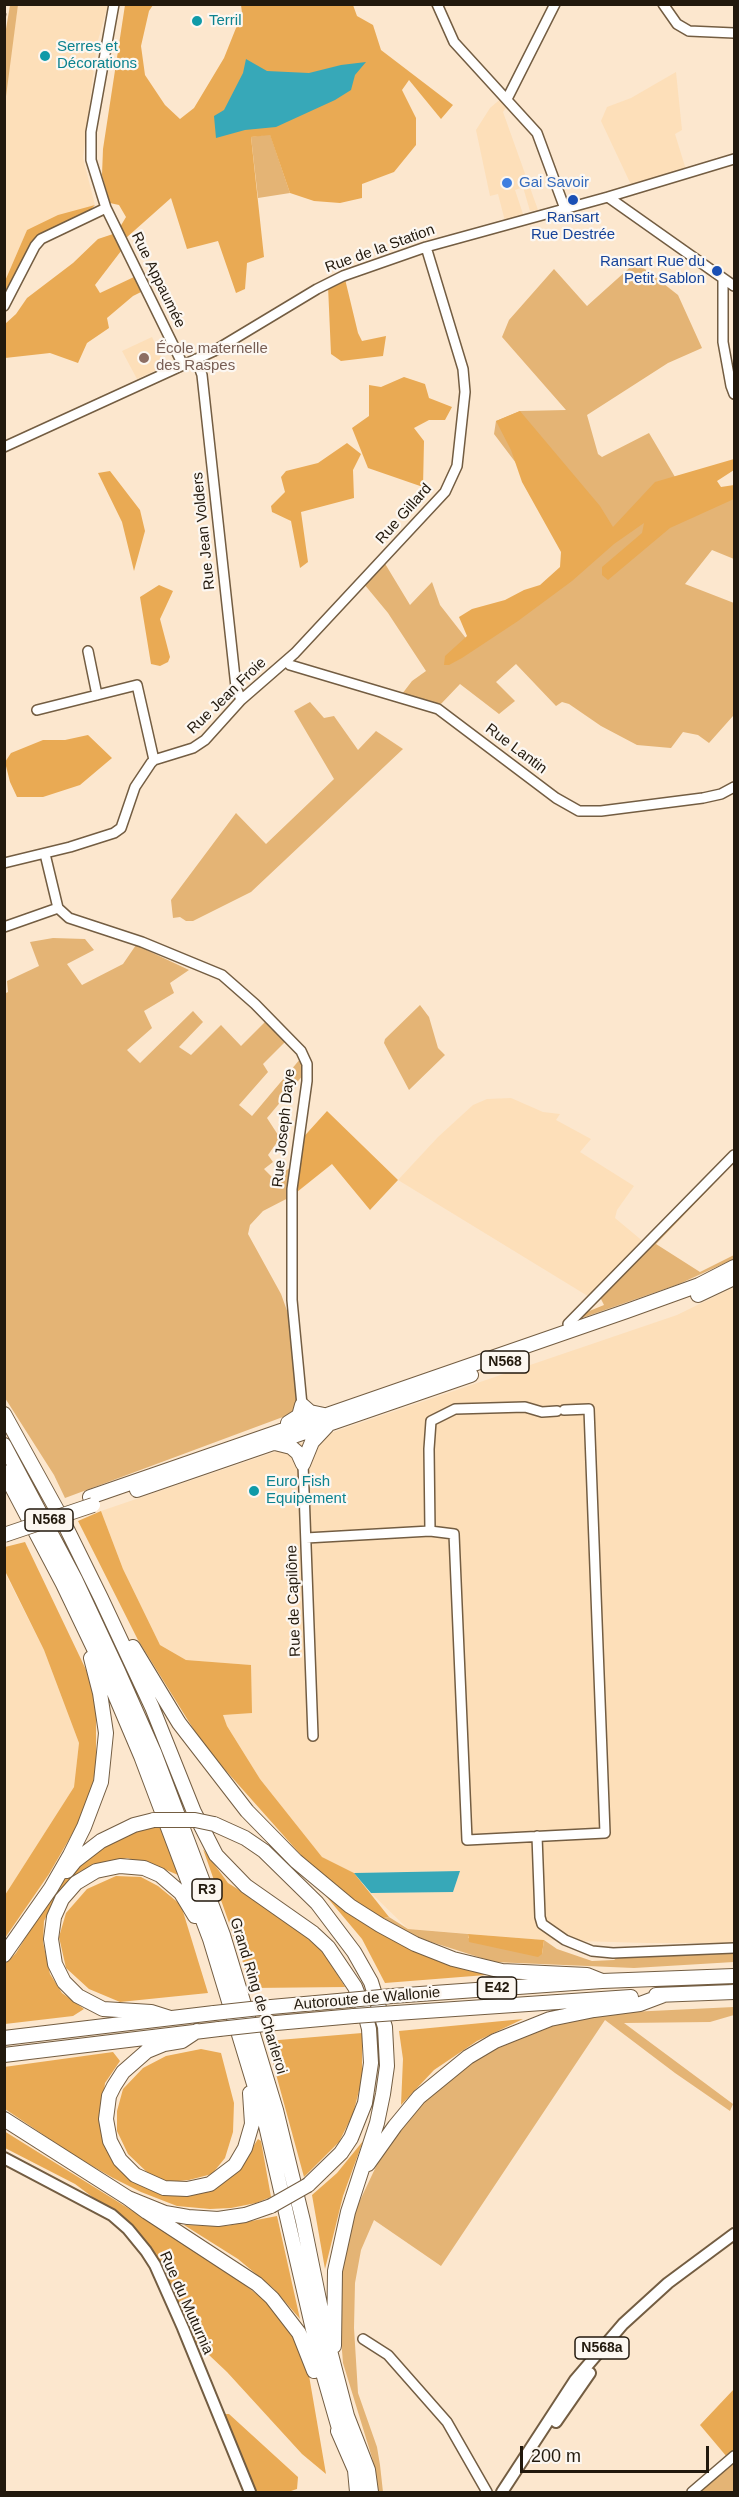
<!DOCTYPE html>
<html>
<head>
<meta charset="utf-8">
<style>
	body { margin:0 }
	#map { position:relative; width:739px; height:2497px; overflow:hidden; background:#fce7ce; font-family:Arial,sans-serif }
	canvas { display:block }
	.frame { position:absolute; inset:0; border:6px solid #22190d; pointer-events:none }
	.scale { position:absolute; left:520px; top:2446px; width:189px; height:27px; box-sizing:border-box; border:3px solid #22190d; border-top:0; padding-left:8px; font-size:18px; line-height:21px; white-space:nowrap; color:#22190d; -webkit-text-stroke:4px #fcf7f1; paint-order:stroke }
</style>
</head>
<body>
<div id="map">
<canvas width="739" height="2497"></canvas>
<div class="frame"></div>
<div class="scale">200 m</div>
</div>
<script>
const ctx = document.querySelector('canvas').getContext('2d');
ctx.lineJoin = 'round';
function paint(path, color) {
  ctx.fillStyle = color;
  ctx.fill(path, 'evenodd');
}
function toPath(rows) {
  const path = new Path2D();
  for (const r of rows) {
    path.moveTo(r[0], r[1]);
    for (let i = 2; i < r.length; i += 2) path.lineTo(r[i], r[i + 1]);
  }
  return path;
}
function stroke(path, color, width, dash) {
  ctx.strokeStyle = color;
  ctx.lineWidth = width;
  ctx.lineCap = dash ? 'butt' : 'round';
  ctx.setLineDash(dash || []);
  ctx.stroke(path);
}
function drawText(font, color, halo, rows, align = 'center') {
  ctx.font = font + ' Arial,sans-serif';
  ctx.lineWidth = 4.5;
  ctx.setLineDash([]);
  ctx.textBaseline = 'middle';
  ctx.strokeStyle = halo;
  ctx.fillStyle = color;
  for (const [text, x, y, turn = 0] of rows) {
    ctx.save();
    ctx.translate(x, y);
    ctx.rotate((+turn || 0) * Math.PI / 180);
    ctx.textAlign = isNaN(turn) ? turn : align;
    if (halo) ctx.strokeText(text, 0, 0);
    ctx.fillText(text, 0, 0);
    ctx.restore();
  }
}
paint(toPath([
	[18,5,108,5,97,44,83,158,95,205,27,230,5,281,4,104],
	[676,72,682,130,675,134,687,173,633,189,601,121,607,107,631,98],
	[504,96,510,102,503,112,538,210,530,211,523,187,515,190,524,217,506,225,498,194,490,196,476,130,490,108],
	[152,337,166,366,137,379,122,351],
	[511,1098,543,1112,560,1114,556,1120,591,1139,580,1152,634,1186,617,1210,615,1218,645,1243,591,1298,398,1180,438,1137,473,1105,487,1099],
	[734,1287,734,1943,647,1943,544,1940,408,1929,371,1893,453,1892,460,1871,354,1873,322,1857,260,1779,227,1726,223,1715,250,1665,186,1660,160,1645,123,1569,101,1511,677,1315],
	[4,1571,44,1650,79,1743,74,1787,5,1895]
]), '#fddfb9');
paint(toPath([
	[10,5,18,5,5,104,5,35],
	[270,134,290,193,258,198,251,137],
	[636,262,678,295,702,348,668,363,587,415,598,454,602,457,649,433,688,499,734,489,734,559,712,550,685,584,734,603,734,718,733,716,709,743,698,735,683,732,671,748,637,745,601,726,569,704,562,702,556,706,516,664,496,682,515,701,499,714,460,684,440,705,402,694,412,681,426,671,388,613,364,584,384,562,410,605,432,582,440,605,472,646,588,558,494,434,496,421,520,411,566,410,502,337,509,320,554,269,587,306],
	[310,702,324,718,334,716,358,750,376,731,403,749,251,892,193,921,186,921,180,917,173,918,171,900,236,813,266,844,334,779,294,711],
	[53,938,85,939,94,950,67,964,82,985,123,964,136,945,189,970,170,983,174,993,144,1011,152,1028,127,1050,140,1063,193,1011,203,1022,179,1047,191,1055,221,1025,241,1046,269,1018,289,1038,263,1064,268,1072,239,1105,252,1116,301,1058,304,1074,267,1118,280,1138,268,1155,273,1162,264,1169,274,1179,291,1167,292,1196,263,1211,250,1225,248,1234,281,1294,290,1319,299,1411,65,1498,54,1475,5,1398,4,994,8,992,7,981,39,966,30,942],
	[420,1005,429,1017,438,1048,445,1055,409,1090,384,1043,385,1039],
	[734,1158,734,1163,656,1244,700,1272,734,1255,734,1259,679,1284,579,1319,582,1314,604,1305,600,1297],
	[389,1917,408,1929,468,1934,468,1938,542,1954,544,1940,557,1949,592,1961,614,1960,618,1957,734,1953,734,1962,634,1968,494,1962,403,1933,379,1919],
	[734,2007,734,2015,710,2022,624,2023,733,2104,730,2111,675,2073,605,2020,441,2266,374,2220,361,2250,355,2283,354,2328,358,2393,377,2447,380,2465,383,2492,377,2492,373,2461,343,2363,341,2338,341,2271,355,2211,381,2156,399,2130,420,2105,470,2063,523,2035,562,2023,609,2013],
	[734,2456,734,2492,692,2492]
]), '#e4b475');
paint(toPath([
	[125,5,153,5,149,11,141,46,145,75,165,105,180,119,194,108,224,58,242,13,241,5,353,5,357,16,373,25,381,50,453,105,441,119,409,80,402,90,416,118,416,145,394,172,362,184,362,198,340,203,314,201,290,193,270,135,251,137,264,257,247,263,245,289,236,293,218,241,187,249,171,198,126,238,120,227,126,217,119,205,110,203,102,175,103,149],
	[95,205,88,212,38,237,5,297,5,281,27,230,58,215],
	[113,234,121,251,95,285,100,293,134,277,141,292,133,296,107,318,109,328,87,343,78,363,50,353,5,358,5,324,16,314,27,298,73,263,98,239],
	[345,279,358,333,362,341,386,336,383,356,341,361,331,354,328,286],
	[404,377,425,384,429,398,452,407,445,420,429,420,414,428,424,441,423,487,368,468,352,428,369,416,369,385,381,387],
	[520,411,600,506,613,527,655,482,734,459,734,470,717,481,721,487,734,485,734,499,670,528,608,580,602,575,602,567,642,533,644,523,614,544,572,581,518,621,462,658,449,665,444,665,445,656,467,636,459,617,472,609,505,600,524,590,540,585,560,567,561,552,522,482,511,450,496,421],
	[347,443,361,454,353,470,354,498,301,512,308,562,300,568,291,521,272,512,271,506,285,492,281,477,286,471,318,463],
	[110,471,140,510,145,531,134,571,122,522,98,473],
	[159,585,173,591,160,619,170,657,168,662,160,666,151,664,140,597],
	[88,735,112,758,80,785,43,797,17,797,10,782,5,762,11,753,43,740,65,740],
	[327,1111,398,1180,370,1210,332,1164,292,1196,299,1142],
	[101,1511,123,1569,160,1645,186,1660,251,1665,252,1713,223,1715,227,1726,260,1779,322,1857,354,1873,389,1917,379,1919,308,1863,204,1746,138,1640,78,1521],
	[25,1542,89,1676,96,1706,96,1764,91,1794,79,1822,49,1874,5,1938,5,1895,74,1787,79,1743,44,1650,5,1571,5,1547],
	[148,1826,161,1827,178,1875,157,1866,127,1858,97,1864,79,1872,58,1893,44,1921,43,1942,50,1974,62,1993,84,2009,73,2016,5,2024,4,1965,16,1953,49,1900,76,1865,105,1842],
	[203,1849,228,1883,287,1920,324,1953,345,1987,252,1988],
	[116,1876,141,1877,158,1886,181,1905,208,1993,120,2002,89,1989,66,1968,59,1937,66,1913,87,1889],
	[326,1896,368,1924,486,1975,385,1983,362,1939],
	[468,1934,544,1940,542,1954,538,1957,469,1942],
	[523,2019,477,2041,434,2070,401,2105,403,2059,399,2031],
	[362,2033,362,2079,353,2114,339,2142,304,2177,267,2041],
	[201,2049,221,2053,234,2103,233,2132,225,2158,212,2174,189,2180,169,2182,150,2175,128,2154,117,2131,117,2111,123,2089,143,2068,166,2056],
	[113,2052,120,2061,105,2083,100,2124,135,2182,159,2194,179,2196,202,2193,220,2185,242,2164,258,2139,261,2141,271,2197,256,2203,231,2208,210,2209,177,2206,141,2192,113,2178,75,2156,5,2109,4,2067],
	[4,2131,210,2259,266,2301,293,2336,307,2364,326,2474,302,2454,227,2372,191,2338,164,2273,118,2216,75,2184,5,2148],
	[363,2141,343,2196,325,2269,312,2195,337,2173],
	[277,2216,300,2319,274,2289,238,2259,184,2225,226,2226],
	[734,2389,734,2450,727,2457,700,2425],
	[222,2414,229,2414,298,2477,297,2489,288,2492,254,2492]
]), '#e9aa54');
paint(toPath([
	[246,59,267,71,309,73,341,65,366,62,355,75,351,90,335,100,276,127,245,130,216,138,214,116,224,110,243,73],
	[460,1871,453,1892,371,1893,354,1873]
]), '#37a8b8');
const minor = toPath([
	[114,4,91,132,91,160,106,208,183,365],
	[437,4,454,42,537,133,565,209],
	[663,4,677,24,689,31,734,33],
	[507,99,555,4],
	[608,197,734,159],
	[723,279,723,342,731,386,734,394],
	[4,306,35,246,41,239,106,208],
	[196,359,202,375,236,687,241,700],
	[4,447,214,351,317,289,343,276,426,247,608,197,734,286],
	[88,651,97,695],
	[286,661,290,665,438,709,556,798,579,811,601,811,703,798,721,794,734,787],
	[37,710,137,685,154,760],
	[4,863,70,847,114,833,121,828,135,787,151,763,154,760,193,748,205,740,241,700,295,653,445,492,457,466,465,392,463,369,426,247],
	[58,908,69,918,142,942,222,975,255,1004,301,1051,307,1064,307,1081,292,1189,292,1300,302,1405],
	[4,927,58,908,45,854],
	[568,1324,734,1155],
	[557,1411,542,1412,525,1407,455,1409,431,1421,429,1449,430,1531,454,1534,467,1840,605,1833,589,1409,564,1410],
	[303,1464,313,1736],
	[306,1538,430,1531],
	[537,1836,540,1917,542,1924,565,1940,592,1951,613,1953,734,1948],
	[363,2339,388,2355,447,2422,487,2492],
	[692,2492,734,2456]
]);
const major = toPath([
	[4,2158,112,2215,128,2229,146,2251,155,2265,183,2328,250,2492],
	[556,2422,590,2373],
	[502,2492,575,2380,623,2324,668,2283,734,2234]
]);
const highway = toPath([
	[698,1295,734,1278],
	[4,1414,63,1521,101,1598,152,1707,194,1812,216,1855,246,1886,313,1933,328,1947,355,1987,364,2010,369,2029,371,2063,365,2103,351,2138,341,2153,308,2185],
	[288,1423,299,1416,302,1405,310,1412,324,1415],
	[275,1443,291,1447,298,1453,303,1464],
	[4,1445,75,1579,118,1671,154,1752,223,1935,276,2110,303,2221,327,2339,347,2416,368,2470,371,2492],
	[303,1464,312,1442,327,1426],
	[4,1472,63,1584,107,1676,141,1756,210,1939,264,2117,323,2373,342,2439],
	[137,1490,471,1375],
	[90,1497,627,1311,699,1285,734,1267],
	[133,1647,179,1723,247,1811,296,1861,350,1906,380,1925,415,1944,453,1959,502,1971,587,1975,602,1981],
	[214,1824,245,1838,264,1851,317,1903,354,1952,371,1982,385,2027,387,2066,383,2094,377,2123,348,2212,335,2271,334,2346],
	[67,1871,75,1861,101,1841,134,1825,154,1820],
	[4,1955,51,1888,70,1855,84,1827,101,1782,106,1733,100,1693,91,1658],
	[656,1995,734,1992],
	[392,1996,602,1981,734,1976],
	[260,2008,349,2000],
	[396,2013,631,1997],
	[170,2018,151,2012,103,2009,78,1996,64,1982,55,1964,51,1939,54,1917,62,1899,76,1883,96,1871,120,1866,144,1868,160,1875,181,1893,195,1916],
	[265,2024,354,2016],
	[197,2031,182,2041,164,2044,147,2051,123,2072,114,2086,109,2096,106,2119,110,2141,120,2160,135,2175,164,2188,187,2189,210,2184,235,2165,245,2148,252,2124,250,2093],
	[4,2038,214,2013],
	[4,2055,219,2029],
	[4,2119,128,2198,165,2213,188,2217,218,2219,245,2215,271,2206],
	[368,2164,395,2126,419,2097,468,2057,495,2041,550,2019,594,2010,640,2004,664,1995],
	[128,2198,147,2212,257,2284,272,2298,299,2333,314,2371],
	[338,2431,355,2470,357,2492]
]);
stroke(minor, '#735d42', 12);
stroke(major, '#735d42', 14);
stroke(highway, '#735d42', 16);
stroke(minor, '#fff', 9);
stroke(major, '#fff', 10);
stroke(highway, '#fff', 14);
stroke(toPath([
	[4,21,8,4]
]), '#958572', 2, [8, 8]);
const highwayBridge = toPath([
	[4,1535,93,1505],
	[154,1820,195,1820,214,1824],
	[349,2000,392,1996],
	[214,2013,260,2008],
	[354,2016,396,2013],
	[219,2029,265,2024],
	[271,2206,308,2185]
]);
stroke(highwayBridge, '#735d42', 16, []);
stroke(highwayBridge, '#fff', 14);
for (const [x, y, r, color] of [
	[197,21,6,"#0f9aa8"],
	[45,56,6,"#0f9aa8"],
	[507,183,6,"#3f7fe0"],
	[573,200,6,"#1a4fb4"],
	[717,271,6,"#1a4fb4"],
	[144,358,6,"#8d6e63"],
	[254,1491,6,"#0f9aa8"]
]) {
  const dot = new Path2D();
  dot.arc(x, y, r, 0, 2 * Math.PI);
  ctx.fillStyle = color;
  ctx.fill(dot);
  stroke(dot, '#fcf7f1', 2);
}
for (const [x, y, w] of [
	[505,1362,48],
	[49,1520,48],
	[207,1890,30],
	[497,1988,39],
	[602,2348,54]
]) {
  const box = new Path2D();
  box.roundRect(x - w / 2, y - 11, w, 22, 4.5);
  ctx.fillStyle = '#fcf7f1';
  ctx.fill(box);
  stroke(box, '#22190d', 1.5);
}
drawText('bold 14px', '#22190d', null, [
	["N568",505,1362],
	["N568",49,1520],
	["R3",207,1890],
	["E42",497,1988],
	["N568a",602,2348]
]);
drawText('15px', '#0d838f', '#fcf7f1', [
	["Terril",209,21],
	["Serres et",57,47],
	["Décorations",57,64],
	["Euro Fish",266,1482],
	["Equipement",266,1499]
], 'left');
drawText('15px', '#366cbe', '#fcf7f1', [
	["Gai Savoir",519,183]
], 'left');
drawText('15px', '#164399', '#fcf7f1', [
	["Ransart",573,218],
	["Rue Destrée",573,235],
	["Ransart Rue du",705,262,"right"],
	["Petit Sablon",705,279,"right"]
]);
drawText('15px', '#22190d', '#fcf7f1', [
	["Rue de la Station",380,249,-20],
	["Rue Appaumée",158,280,64],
	["Rue Gillard",404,514,-48],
	["Rue Jean Volders",204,531,-96],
	["Rue Jean Froie",227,696,-44],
	["Rue Lantin",516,749,37],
	["Rue Joseph Daye",284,1128,-84],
	["Rue de Capilône",294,1601,-92],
	["Grand Ring de Charleroi",258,1996,73],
	["Autoroute de Wallonie",367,1999,-5],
	["Rue du Muturnia",186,2303,66]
]);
drawText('15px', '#785e54', '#fcf7f1', [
	["École maternelle",156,349],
	["des Raspes",156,366]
], 'left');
</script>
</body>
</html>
